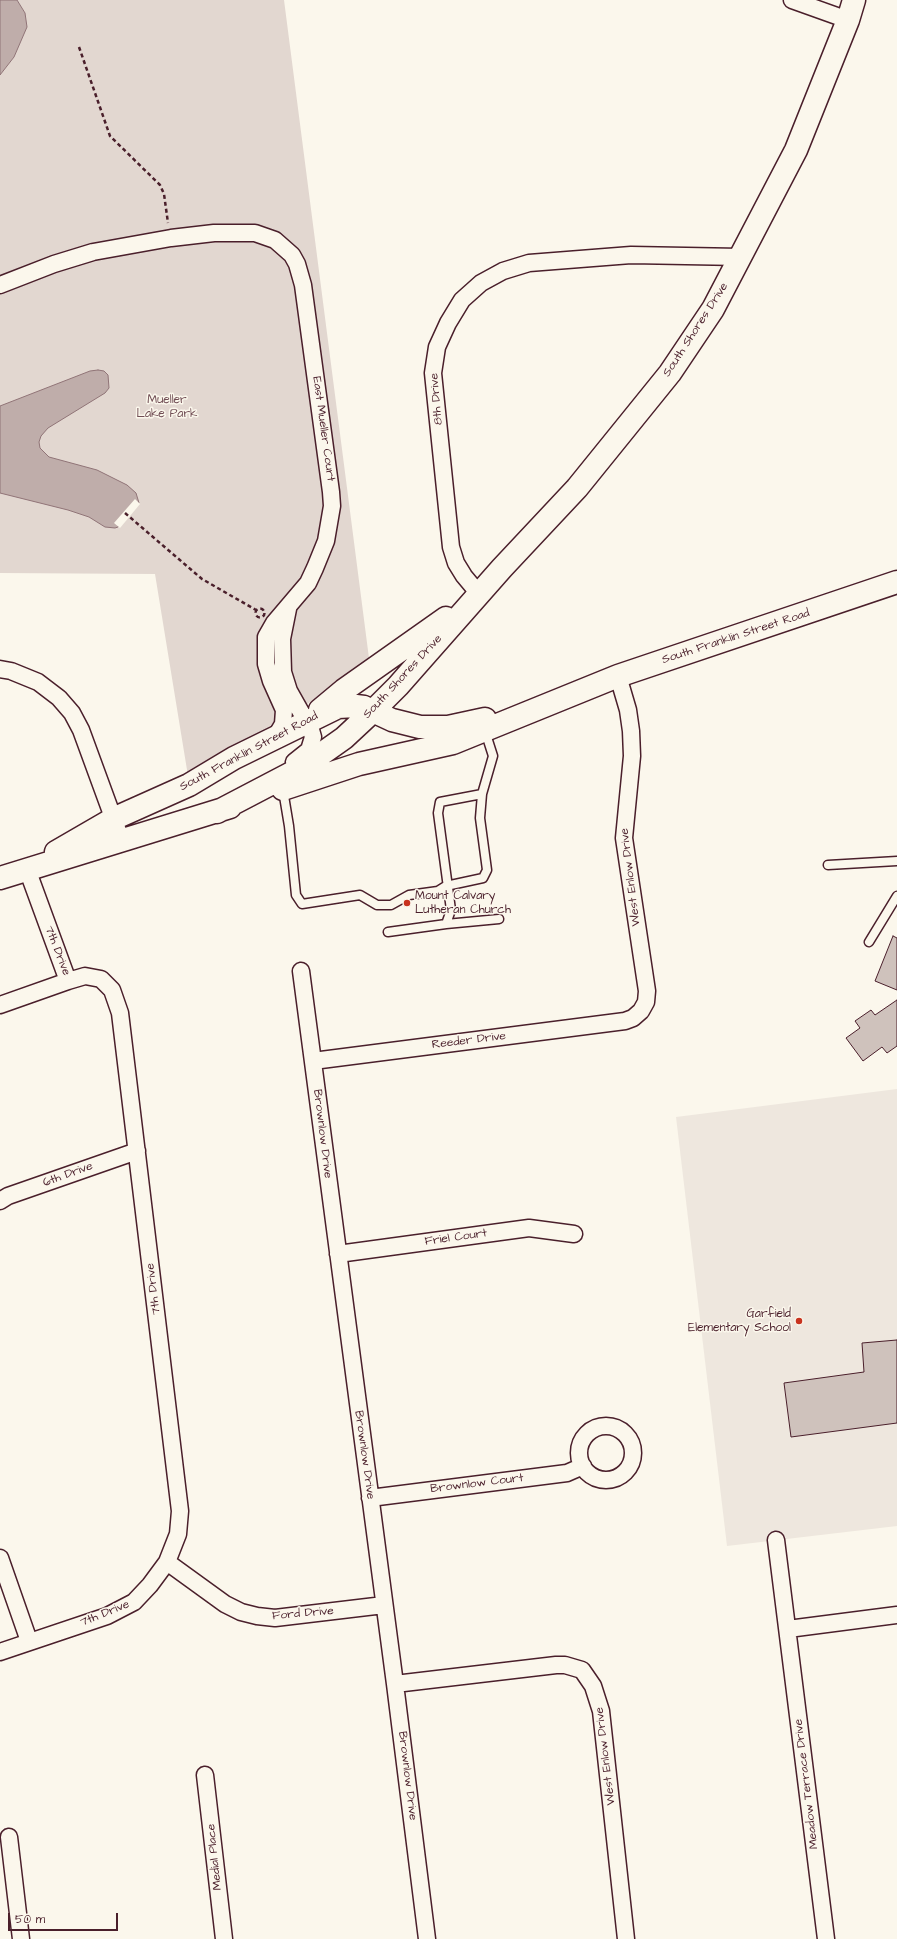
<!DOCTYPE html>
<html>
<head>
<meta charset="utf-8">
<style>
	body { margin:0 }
	#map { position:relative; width:897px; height:1939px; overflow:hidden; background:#fbf7ec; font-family:"Architects Daughter",sans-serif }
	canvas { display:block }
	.scale { position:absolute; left:8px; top:1913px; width:110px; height:18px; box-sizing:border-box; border:2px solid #4a1f2b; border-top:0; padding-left:5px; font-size:12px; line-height:14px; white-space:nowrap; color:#4a1f2b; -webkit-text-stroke:3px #fbf7ec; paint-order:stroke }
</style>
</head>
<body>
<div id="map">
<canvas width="897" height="1939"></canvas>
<div class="scale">50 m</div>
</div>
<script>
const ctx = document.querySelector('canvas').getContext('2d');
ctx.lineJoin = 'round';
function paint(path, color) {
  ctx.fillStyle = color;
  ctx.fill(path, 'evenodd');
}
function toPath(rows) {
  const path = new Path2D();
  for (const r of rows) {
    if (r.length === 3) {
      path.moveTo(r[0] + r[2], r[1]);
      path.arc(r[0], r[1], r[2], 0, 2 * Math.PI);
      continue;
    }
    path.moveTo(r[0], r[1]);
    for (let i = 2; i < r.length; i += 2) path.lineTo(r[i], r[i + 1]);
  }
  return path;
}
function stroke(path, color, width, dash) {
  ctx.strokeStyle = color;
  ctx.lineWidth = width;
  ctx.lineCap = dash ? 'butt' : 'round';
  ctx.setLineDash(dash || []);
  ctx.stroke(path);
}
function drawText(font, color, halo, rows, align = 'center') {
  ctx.font = font + ' "Architects Daughter",sans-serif';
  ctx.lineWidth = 3;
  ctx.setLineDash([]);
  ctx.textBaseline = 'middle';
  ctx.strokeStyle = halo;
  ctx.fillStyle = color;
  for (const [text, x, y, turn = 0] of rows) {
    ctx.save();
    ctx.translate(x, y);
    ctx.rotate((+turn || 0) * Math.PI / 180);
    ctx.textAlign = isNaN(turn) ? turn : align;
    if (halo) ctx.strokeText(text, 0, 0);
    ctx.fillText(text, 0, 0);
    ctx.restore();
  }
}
paint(toPath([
	[897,1089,897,1526,727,1546,676,1117]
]), '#eee7de');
paint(toPath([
	[17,0,284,0,370,666,188,776,155,574,0,573,0,75,14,57,25,13]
]), '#e2d7d0');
const water = toPath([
	[0,0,17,0,25,13,27,27,14,57,0,75,0,0],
	[98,370,104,371,108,375,109,388,105,393,48,428,41,436,39,442,40,448,49,457,97,470,127,485,136,493,139,503,118,527,115,528,105,527,89,517,68,510,0,493,0,406,90,371,98,370]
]);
paint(water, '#bfadaa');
stroke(water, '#907477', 1);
paint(toPath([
	[135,499,140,504,120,528,114,523]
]), '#fbf7ec');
const building = toPath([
	[893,936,897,938,897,990,875,981,893,936],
	[897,1000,897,1046,887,1053,882,1047,863,1061,846,1038,860,1028,855,1021,871,1010,875,1015,897,1000],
	[897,1340,897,1423,791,1437,784,1383,864,1372,862,1343,897,1340]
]);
paint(building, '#cfc2bc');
stroke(building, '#4a1f2b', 1);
const lane = toPath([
	[283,790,289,826,296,895,302,904,360,895,377,905,391,905,409,895,438,891,446,886,483,878,487,870,480,818,482,794,493,756,485,731],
	[828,865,897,861],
	[446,924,499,919],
	[388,932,446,924,451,910,438,813,440,802,482,794],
	[869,942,897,896]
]);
const street = toPath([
	[792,0,848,20],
	[0,285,54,264,93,252,171,238,214,233,255,233,275,240,292,255,297,264,303,285,331,492,332,506,326,541,315,568,308,583,274,623,266,637,266,664,271,681,284,710,283,724,276,736],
	[479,594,464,576,456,563,451,547,433,373,437,347,448,323,462,300,481,283,503,271,529,263,631,255,741,257],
	[288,609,282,639,283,672,289,691,311,730,313,737,309,750,294,762],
	[0,669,11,671,38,682,59,698,72,713,81,730,122,842],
	[301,971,395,1684,427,1939],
	[0,1005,68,981],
	[313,1061,625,1021,633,1018,641,1011,646,1002,647,991,624,838,632,756,631,731,628,710,618,676],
	[0,1201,8,1196,137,1151],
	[338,1254,529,1228,574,1234],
	[606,1453,27],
	[370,1498,567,1473,583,1466],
	[776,1540,826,1939],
	[0,1558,29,1641],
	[167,1562,225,1604,241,1612,257,1616,275,1618,384,1605],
	[788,1629,897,1615],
	[0,1652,107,1616,134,1602,150,1585,167,1562,178,1534,180,1511,120,1013,112,990,101,979,85,976,68,981,27,869],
	[395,1684,556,1665,565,1665,582,1670,593,1686,601,1711,626,1939],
	[205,1775,224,1939],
	[9,1837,21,1939]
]);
const secondary = toPath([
	[320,710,344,690,446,618],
	[283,789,359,764,453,743,618,676,897,582],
	[217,812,303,767,344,738,373,711,398,686,502,568,577,488,670,373,713,309,796,150,848,20,854,0],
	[56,852,113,819,189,785,234,758,338,707,356,706,364,707,392,720,420,727,448,727,485,719],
	[0,878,230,807]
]);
stroke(lane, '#4a1f2b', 11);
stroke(street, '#4a1f2b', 19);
stroke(secondary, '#4a1f2b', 25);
stroke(toPath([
	[79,47,110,136,160,185,164,194,168,223],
	[125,513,202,579,256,610],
	[260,613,4.5]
]), '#4a1f2b', 2.5, [4, 3]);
stroke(lane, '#fbf7ec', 8);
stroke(street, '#fbf7ec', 16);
stroke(secondary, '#fbf7ec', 22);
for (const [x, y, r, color] of [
	[407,903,4,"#c8321e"],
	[799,1321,4,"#c8321e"]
]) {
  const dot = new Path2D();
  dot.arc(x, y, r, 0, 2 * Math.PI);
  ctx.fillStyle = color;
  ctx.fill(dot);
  stroke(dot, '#fbf7ec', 1.5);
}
drawText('12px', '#4a1f2b', '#fbf7ec', [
	["South Shores Drive",696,330,-57],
	["8th Drive",437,399,-95],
	["East Mueller Court",323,429,82],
	["South Franklin Street Road",736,637,-18],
	["South Shores Drive",403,677,-47],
	["South Franklin Street Road",249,752,-28],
	["West Enlow Drive",631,877,-97],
	["7th Drive",57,951,69],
	["Reeder Drive",469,1041,-7],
	["Brownlow Drive",322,1134,83],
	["6th Drive",68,1175,-20],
	["Friel Court",456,1238,-8],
	["7th Drive",154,1289,-97],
	["Brownlow Drive",364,1455,82],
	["Brownlow Court",477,1484,-7],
	["7th Drive",105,1614,-22],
	["Ford Drive",303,1614,-5],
	["West Enlow Drive",606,1756,-97],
	["Brownlow Drive",407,1776,83],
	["Meadow Terrace Drive",807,1784,-97],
	["Medial Place",215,1857,-96]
]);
drawText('12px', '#704d54', '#fbf7ec', [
	["Mueller",167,400],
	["Lake Park",167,414]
]);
drawText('12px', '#4a1f2b', '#fbf7ec', [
	["Mount Calvary",415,896],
	["Lutheran Church",415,910],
	["Garfield",791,1314,"right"],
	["Elementary School",791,1328,"right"]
], 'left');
</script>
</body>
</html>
